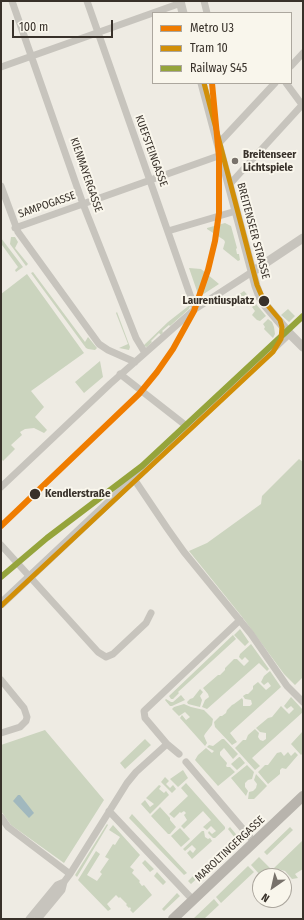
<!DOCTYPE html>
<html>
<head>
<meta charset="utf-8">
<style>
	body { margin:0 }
	#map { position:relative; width:304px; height:920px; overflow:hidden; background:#eeebe3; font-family:"Fira Sans Condensed",sans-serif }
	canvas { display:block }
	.frame { position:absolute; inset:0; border:2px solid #38312a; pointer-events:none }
	.legend { position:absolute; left:152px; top:12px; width:140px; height:72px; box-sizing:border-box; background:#f9f6ec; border:1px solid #aca79e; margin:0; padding:5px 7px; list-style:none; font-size:12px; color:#38312a }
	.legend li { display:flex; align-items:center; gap:8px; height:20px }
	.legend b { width:20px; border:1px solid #aca79e }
	.north { position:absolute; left:252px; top:868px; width:40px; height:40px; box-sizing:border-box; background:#f9f6ec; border:1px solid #aca79e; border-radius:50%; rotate:214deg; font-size:11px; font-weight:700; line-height:16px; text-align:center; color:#38312a }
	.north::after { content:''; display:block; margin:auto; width:14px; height:18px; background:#78726b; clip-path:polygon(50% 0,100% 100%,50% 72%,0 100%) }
	.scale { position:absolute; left:12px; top:20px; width:101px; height:18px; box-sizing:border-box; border:2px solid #38312a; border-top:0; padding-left:5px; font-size:12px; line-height:14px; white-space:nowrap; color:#38312a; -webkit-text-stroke:3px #f9f6ec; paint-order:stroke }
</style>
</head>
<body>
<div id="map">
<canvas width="304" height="920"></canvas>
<div class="frame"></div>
<ul class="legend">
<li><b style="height:5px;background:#ef7c00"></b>Metro U3</li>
<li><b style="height:5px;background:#d18f08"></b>Tram 10</li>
<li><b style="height:5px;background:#95a43b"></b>Railway S45</li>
</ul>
<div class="north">N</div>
<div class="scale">100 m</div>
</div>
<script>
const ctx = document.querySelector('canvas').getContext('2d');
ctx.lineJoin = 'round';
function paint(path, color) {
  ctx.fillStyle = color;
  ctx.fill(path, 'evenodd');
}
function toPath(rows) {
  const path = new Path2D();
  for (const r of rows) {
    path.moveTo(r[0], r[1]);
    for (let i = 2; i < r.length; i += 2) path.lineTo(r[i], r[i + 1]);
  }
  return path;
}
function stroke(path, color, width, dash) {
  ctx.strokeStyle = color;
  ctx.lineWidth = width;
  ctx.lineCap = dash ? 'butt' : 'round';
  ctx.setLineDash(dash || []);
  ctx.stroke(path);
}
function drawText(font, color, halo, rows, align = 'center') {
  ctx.font = font + ' "Fira Sans Condensed",sans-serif';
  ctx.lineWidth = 4;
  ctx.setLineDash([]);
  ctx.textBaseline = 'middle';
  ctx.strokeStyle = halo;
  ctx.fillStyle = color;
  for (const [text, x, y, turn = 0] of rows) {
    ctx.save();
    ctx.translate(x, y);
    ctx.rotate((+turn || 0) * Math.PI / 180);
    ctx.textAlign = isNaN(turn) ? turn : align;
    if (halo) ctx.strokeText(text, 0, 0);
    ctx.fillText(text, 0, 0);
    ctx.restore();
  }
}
paint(toPath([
	[225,223,231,226,237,248,236,249,237,254,239,254,240,260,238,261,223,249,225,242,224,240,207,229,207,228],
	[11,237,15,237,18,242,15,248,28,264,26,266,10,244],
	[1,238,23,267,16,272,15,270,18,267,2,245,1,245],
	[189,268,201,269,219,284,199,297],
	[33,272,85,342,88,337,97,348,95,350,88,349,86,348,31,273],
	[27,274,84,353,31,391,44,407,35,417,47,430,44,433,34,428,25,429,20,432,22,435,11,445,15,449,3,461,1,458,1,294],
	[244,291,254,302,252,305,247,302,242,305,235,297],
	[191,304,189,309,170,326,169,325,162,331,163,332,161,335,159,333,151,341,152,342,147,347,143,346,168,322],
	[256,304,266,316,260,321,257,320,252,315,255,311,252,307],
	[288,309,295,316,289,322,281,315],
	[117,312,130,347,129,350,119,348,128,344,116,313],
	[268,319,272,322,274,327,275,334,273,338,264,329,265,327,263,324],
	[100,361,103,377,84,393,75,382],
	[299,459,303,462,303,677,295,685,284,674,243,618,189,551,207,543,261,504,262,496],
	[240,629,249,642,245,646,234,635],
	[233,635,236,639,178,692,179,693,173,699,171,699,169,696],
	[251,644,269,669,267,671,259,663,207,709,202,707,205,700,209,697,208,694,203,688,218,675,220,675,225,670,225,668,234,659,237,659,244,666,249,661,245,657,242,660,239,657,240,654],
	[270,671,281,687,230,733,237,742,232,745,215,727,214,722,220,716,222,716,226,713,227,710,232,705,234,704,242,698,243,700,243,706,250,706,252,704,251,700,245,699,243,696,246,694,248,694,253,689,253,686,258,682,266,690,271,686,268,682,264,685,261,682,264,676],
	[200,689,203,692,200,696,202,700,200,707,188,704,187,702,190,699,193,698],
	[181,695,185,700,172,706,170,706,165,700,166,699,171,702,173,702],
	[291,697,303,710,303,712,252,758,260,766,255,770,235,748,243,740,246,740,248,735,255,729,259,733,258,737,260,740,263,741,266,739,266,733,260,732,256,728,268,718,272,717,281,706,289,714,294,709,291,706,287,709,284,706],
	[184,704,191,707,204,710,213,719,212,725,205,734,204,736,207,743,205,746,180,718,182,715,186,720,190,717,185,712,179,716,172,709,174,707],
	[45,730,104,800,64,863,11,825,1,811,1,745],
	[303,731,303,753,301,755,291,744],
	[145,739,151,745,125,769,120,763],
	[222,739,224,739,238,754,233,759,224,748,220,752,220,755,227,763,226,766,227,767,230,767,235,772,218,786,195,760,198,755,206,748,212,753,214,751,207,747,209,745,213,746],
	[281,752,284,756,288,752,291,756,295,752,298,755,286,769,282,768,280,770,280,774,268,784,258,772,265,765,268,765,277,753],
	[239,757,240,757,245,763,237,770,231,764],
	[247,765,254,772,252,779,248,780,245,783,245,787,248,791,246,796,231,778],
	[183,770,188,778,178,787,170,779],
	[256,774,267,786,254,799,248,799,249,792,253,791,256,788,257,784,254,780],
	[165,777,169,781,166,784,170,788,173,785,176,789,172,793,161,782],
	[186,783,225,827,225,829,215,838,213,838,208,833,209,831,212,834,216,831,211,826,207,830,203,827,211,820,203,811,184,829,181,826,187,820,184,815,186,813,184,811,181,813,180,812,174,818,169,814,188,796,181,788],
	[159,785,161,786,159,789,164,793,166,791,169,795,150,814,141,804,145,800,150,807,154,804,146,798],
	[160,807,170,818,170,820,176,827,170,834,168,834,151,816],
	[132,814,187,873,184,875,129,818],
	[107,824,108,825,77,877,75,875],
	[113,825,140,855,130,867,134,870,132,873,140,881,139,882,142,886,144,885,152,895,133,913,130,910,131,909,130,907,129,908,126,905,127,904,120,897,119,898,116,895,107,904,111,909,108,911,78,880,96,851,100,854,87,875,97,881,102,874,100,872,109,859,105,857,113,844,115,845,120,837,109,830],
	[230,827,240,839,191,884,188,881,199,870,200,870,235,838,228,829],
	[290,827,293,830,267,855,264,852],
	[180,828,190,839,181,847,171,836],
	[202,831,204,831,205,837,208,839,210,838,212,841,192,859,187,853,190,850,193,853,196,849,192,845,185,851,183,849],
	[302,841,303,869,295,874,298,878,292,879,285,871,274,868],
	[259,857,272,870,266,876,261,876,251,865],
	[145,860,154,869,150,872,142,863],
	[248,866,254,872,221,903,216,897],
	[157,872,166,882,163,885,154,876],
	[177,893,180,896,164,911,162,909],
	[214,899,219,905,204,919,193,919]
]), '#cbd4be');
paint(toPath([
	[18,795,20,795,34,813,29,818,13,801]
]), '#a1b8be');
stroke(toPath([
	[12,1,83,204,136,338,145,353],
	[87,1,195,309],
	[204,1,207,13],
	[291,66,303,53],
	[1,67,181,3],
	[286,83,303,106],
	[218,144,275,83],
	[229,185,302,105],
	[1,186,18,232,99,344,108,350,135,362],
	[15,228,221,155],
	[168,231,236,211],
	[120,374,189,428],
	[134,479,167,528,184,552,251,634,287,686,303,702],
	[1,487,110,384,195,309,252,272],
	[1,545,98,652,106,657,113,654,146,623,151,613],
	[1,680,24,708,27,717,26,721,20,727,1,733],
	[179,754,167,744,145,718,144,711,240,620],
	[186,762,254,842],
	[109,811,193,900],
	[1,817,8,827,70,874],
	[29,919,57,885,64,882],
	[38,919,62,890,64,882,70,874,127,783,136,772,167,744]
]), '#c7c4bd', 7);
stroke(toPath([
	[180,1,183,13],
	[202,83,256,286,260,297,266,306,289,333,303,347],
	[252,272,303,238],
	[1,604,289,333]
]), '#c7c4bd', 9);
stroke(toPath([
	[173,919,303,796]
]), '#b8b4ad', 10);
stroke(toPath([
	[1,577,47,538,142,466,303,316]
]), '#95a43b', 6);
stroke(toPath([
	[1,606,273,352,281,339,282,327,280,320,264,301,257,285,204,83]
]), '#d18f08', 5);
stroke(toPath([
	[1,526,139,394,157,372,173,349,194,311,208,270,215,241,219,213,219,157,212,83]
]), '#ef7c00', 6);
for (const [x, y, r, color] of [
	[235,161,4,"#78726b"],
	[264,301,6,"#38312a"],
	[35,494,6,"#38312a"]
]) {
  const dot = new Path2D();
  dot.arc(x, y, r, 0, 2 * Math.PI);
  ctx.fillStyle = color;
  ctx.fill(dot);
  stroke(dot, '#f9f6ec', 1.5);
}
drawText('11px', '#38312a', '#f9f6ec', [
	["KUEFSTEINGASSE",151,151,70],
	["KIENMAYERGASSE",86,175,71],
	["SAMPOGASSE",47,205,-19],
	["BREITENSEER STRASSE",253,231,75],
	["MAROLTINGERGASSE",230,849,-43]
]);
drawText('bold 11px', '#38312a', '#f9f6ec', [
	["Breitenseer",243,155],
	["Lichtspiele",243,168]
], 'left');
drawText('bold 11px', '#38312a', '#f9f6ec', [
	["Laurentiusplatz",254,301],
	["Kendlerstraße",45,494,"left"]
], 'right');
</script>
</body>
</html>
